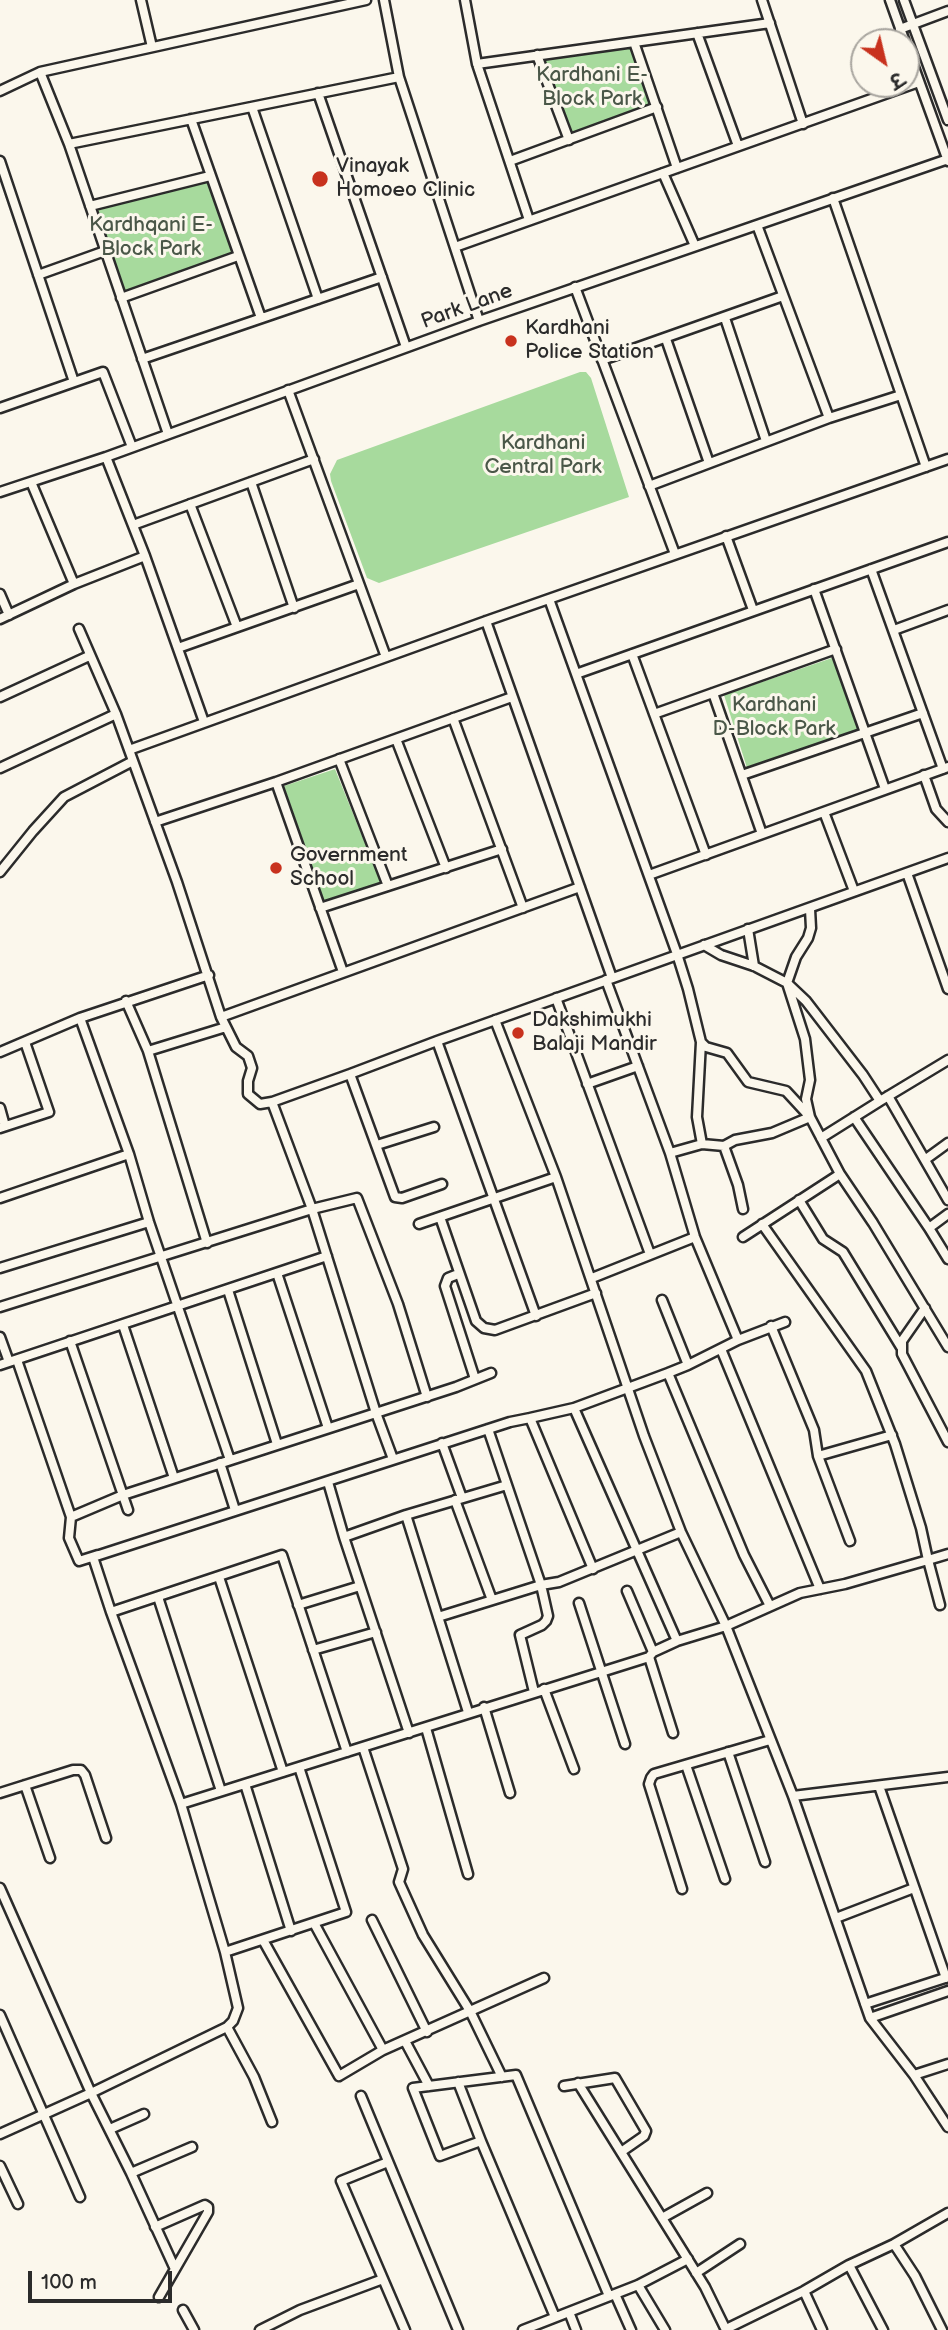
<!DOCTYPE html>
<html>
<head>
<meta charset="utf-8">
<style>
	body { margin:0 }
	#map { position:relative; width:948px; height:2330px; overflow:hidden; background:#fbf7ec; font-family:"Balsamiq Sans","Playpen Sans Deva",sans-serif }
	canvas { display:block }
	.north { position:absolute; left:850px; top:28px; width:70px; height:70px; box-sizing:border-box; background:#fbf7ec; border:2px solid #a8a59f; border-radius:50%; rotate:146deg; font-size:19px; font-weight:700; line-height:28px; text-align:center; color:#2b2b2b }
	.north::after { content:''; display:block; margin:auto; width:24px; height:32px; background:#c8321e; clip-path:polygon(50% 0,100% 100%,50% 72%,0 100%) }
	.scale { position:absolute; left:28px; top:2271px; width:144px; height:32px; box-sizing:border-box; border:4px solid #2b2b2b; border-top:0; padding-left:9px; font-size:21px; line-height:24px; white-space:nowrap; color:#2b2b2b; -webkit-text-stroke:5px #fbf7ec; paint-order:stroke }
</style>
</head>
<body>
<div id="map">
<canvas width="948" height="2330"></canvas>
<div class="north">उ</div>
<div class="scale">100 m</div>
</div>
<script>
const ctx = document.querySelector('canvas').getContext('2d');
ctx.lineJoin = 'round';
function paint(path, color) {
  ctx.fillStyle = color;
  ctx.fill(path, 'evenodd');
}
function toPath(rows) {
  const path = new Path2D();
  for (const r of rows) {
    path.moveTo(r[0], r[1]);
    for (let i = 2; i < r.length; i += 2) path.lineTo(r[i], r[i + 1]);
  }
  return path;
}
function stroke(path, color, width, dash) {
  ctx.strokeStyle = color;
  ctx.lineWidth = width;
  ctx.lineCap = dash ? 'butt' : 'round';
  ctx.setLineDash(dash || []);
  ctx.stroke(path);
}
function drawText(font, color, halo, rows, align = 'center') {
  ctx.font = font + ' "Balsamiq Sans",sans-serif';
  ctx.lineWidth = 6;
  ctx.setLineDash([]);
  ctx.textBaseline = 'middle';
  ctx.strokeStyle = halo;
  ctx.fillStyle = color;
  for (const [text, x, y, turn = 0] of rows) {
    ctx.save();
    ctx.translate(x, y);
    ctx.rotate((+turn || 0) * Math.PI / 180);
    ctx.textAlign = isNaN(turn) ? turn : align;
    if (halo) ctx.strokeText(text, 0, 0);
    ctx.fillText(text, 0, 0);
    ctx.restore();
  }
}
paint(toPath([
	[634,42,657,107,569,140,537,55],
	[210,176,238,256,121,298,90,206],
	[580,372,586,372,591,378,629,497,379,583,367,578,331,481,330,474,337,460],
	[832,658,860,729,747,768,724,695],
	[335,769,381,883,324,901,284,786]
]), '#a7da9d');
const minor = toPath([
	[141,0,152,47],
	[384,0,399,77,479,321],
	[465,0,477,64,529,220],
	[762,0,803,124],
	[890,0,905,42],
	[904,0,948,120],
	[900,29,948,11],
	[697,33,738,146],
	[634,42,677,168],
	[906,45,948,161],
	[537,55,569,140],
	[477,64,770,23],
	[40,72,69,144,168,434],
	[0,91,40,72,366,0],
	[318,93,406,347],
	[252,107,318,299],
	[191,119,261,318],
	[69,144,399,77],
	[0,161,74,382],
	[510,161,657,107],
	[663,173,695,246],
	[833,198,926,467],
	[90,206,210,176],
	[757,225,829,418],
	[455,247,919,82],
	[38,275,105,251],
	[575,287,675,554],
	[121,298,238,256],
	[725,318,766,441],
	[666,339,709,463],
	[142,359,382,277],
	[602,360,783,296],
	[288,390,386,657],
	[0,408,103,372,132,447],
	[106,457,145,556,204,722],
	[31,482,74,584],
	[251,482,294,608],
	[649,486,829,418,901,395],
	[0,492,106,457,479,321,948,159],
	[190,504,237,627],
	[133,525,314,459],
	[726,536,753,610],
	[871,569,943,769],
	[814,589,885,789],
	[0,594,9,615],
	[549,599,677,954,688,989,701,1042,706,1047,727,1053,748,1082,786,1091,810,1117,772,1133,735,1140,724,1146,702,1144,670,1153],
	[0,619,74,584,145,556],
	[486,621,612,978],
	[79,629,116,714,177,882,221,1017,236,1047,248,1056,252,1068,248,1081,248,1094,260,1104,272,1102,350,1074,437,1041,948,858],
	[894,630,948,610],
	[178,648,359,584],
	[632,654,706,855],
	[576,674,948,542],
	[713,693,762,834],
	[0,697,89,656],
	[654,714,836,649],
	[453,718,523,908],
	[396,739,446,868],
	[129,750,486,621,948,459],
	[339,759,388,886],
	[0,768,116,714],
	[742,775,923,713],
	[924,775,936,809,948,822],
	[276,782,343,972],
	[824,812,854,891],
	[155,822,276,782,512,697],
	[0,872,33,831,64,797,133,761],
	[907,873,948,989],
	[649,875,948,767],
	[320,908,502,849],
	[810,909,811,928,808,938,796,957,787,983,806,1001,863,1075,880,1101,948,1060],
	[748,929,754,966],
	[704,945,721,955,754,966,787,983,805,1039,810,1080,806,1099,810,1117,840,1174,743,1237],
	[606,980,670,1153,695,1237,738,1340],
	[556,998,650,1254],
	[126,1001,148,1051,207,1243],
	[221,1017,580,887],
	[80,1018,129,1154,149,1222,230,1460],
	[495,1020,556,1177,644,1436,681,1532,726,1626,793,1796,870,2018,914,2075,948,2127],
	[437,1041,536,1316],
	[701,1042,697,1117,702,1144],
	[148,1051,226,1027],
	[0,1052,80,1018,209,975],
	[350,1074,395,1197,402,1198,442,1184],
	[587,1084,638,1066],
	[888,1096,948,1200],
	[272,1102,312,1209,376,1413,393,1459],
	[0,1108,5,1126],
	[854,1117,929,1228],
	[0,1128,49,1112,25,1042],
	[821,1138,880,1101],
	[377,1145,434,1127],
	[724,1146,738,1185,743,1209],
	[926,1159,948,1143],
	[840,1174,873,1223,948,1347],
	[0,1198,129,1154],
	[799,1200,823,1239,843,1252,901,1347],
	[948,1214,929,1228,948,1259],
	[440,1217,476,1321,484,1328,495,1330,596,1293],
	[419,1224,556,1177],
	[762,1224,866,1371,895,1444,921,1528,928,1560,948,1554],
	[0,1268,149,1222],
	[277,1273,328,1428],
	[458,1274,448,1278,445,1286,475,1379],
	[592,1278,695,1237],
	[228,1290,277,1444],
	[662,1300,688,1365],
	[0,1307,312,1209,357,1198,398,1304,427,1397],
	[925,1308,902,1341,902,1354,948,1442],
	[123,1325,174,1478],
	[771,1326,814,1430,818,1456,850,1541],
	[0,1337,9,1362],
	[70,1341,128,1510],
	[721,1349,820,1589],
	[17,1360,71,1517,123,1495,456,1387,491,1373],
	[0,1365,327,1256],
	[668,1373,688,1365,738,1340,785,1322],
	[574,1408,677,1641],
	[488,1429,541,1585,548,1616,546,1621,542,1625,520,1635,534,1692],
	[442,1443,462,1498],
	[818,1456,892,1435],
	[220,1463,235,1510],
	[328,1482,344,1537,409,1733],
	[455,1500,492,1600],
	[406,1515,468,1712],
	[71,1517,69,1538,79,1561,98,1555],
	[344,1537,406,1515,507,1485],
	[593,1569,530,1418,574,1408,668,1373,744,1555,770,1606],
	[219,1577,283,1772],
	[627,1591,653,1652],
	[158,1597,221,1791],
	[579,1603,625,1744],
	[298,1605,360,1586],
	[111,1612,93,1557,510,1422,530,1418],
	[438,1617,541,1585,559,1582,681,1532],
	[313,1650,376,1632],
	[649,1657,673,1733],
	[544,1689,574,1769],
	[484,1707,510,1793],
	[426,1728,468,1874],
	[363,1747,403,1869,399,1882,423,1935,470,2011,502,2077],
	[728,1752,765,1862],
	[686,1765,725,1879],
	[245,1784,291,1931],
	[25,1785,50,1858],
	[879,1786,946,1978],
	[0,1793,73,1770,81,1770,85,1775,106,1838],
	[793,1796,948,1777],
	[181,1804,649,1657,653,1652,677,1641,726,1626,800,1593,845,1584,928,1560,940,1605],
	[0,1888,91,2093,227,2027,233,2021,238,2008,225,1952,181,1804,111,1612,282,1555,347,1752],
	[682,1889,649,1784,651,1778,654,1774,770,1740],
	[836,1918,914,1888],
	[372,1920,427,2032],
	[314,1923,383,2050],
	[263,1940,339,2076,383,2050,544,1978],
	[225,1952,346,1912,299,1767],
	[865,2004,948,1977],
	[0,2015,80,2197],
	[870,2018,948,1991],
	[227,2027,254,2077,272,2122],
	[405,2041,429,2086],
	[914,2075,948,2064],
	[458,2082,481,2141,440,2156,413,2088,516,2075,609,2296],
	[578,2083,705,2287,726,2330],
	[564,2086,615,2078,646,2131,644,2136,621,2152],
	[361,2096,458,2330],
	[110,2129,144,2114],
	[0,2134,91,2093,131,2173,175,2269],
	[481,2141,555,2317],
	[388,2162,341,2181,405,2330],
	[0,2166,18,2204],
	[131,2173,192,2147],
	[662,2218,707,2193],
	[155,2227,205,2205,208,2207,208,2212,159,2297],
	[894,2244,915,2276,942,2330],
	[849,2265,883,2330],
	[696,2273,740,2244],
	[638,2285,665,2330],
	[804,2291,822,2330],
	[615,2294,631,2330],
	[183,2310,194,2330],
	[569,2312,576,2330],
	[726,2329,804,2291,849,2265,894,2244,948,2213],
	[260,2330,300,2310,383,2279],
	[523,2330,638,2285,688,2259]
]);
stroke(minor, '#2b2b2b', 13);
stroke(minor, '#fbf7ec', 8);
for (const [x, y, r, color] of [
	[320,179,9,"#c8321e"],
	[511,341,7,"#c8321e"],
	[276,868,7,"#c8321e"],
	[518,1033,7,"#c8321e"]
]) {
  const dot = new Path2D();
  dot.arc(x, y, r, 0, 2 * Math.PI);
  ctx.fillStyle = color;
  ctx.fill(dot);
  stroke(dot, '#fbf7ec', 2.5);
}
drawText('21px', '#4a5748', '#fbf7ec', [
	["Kardhani E-",592,76],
	["Block Park",592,100],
	["Kardhqani E-",151,226],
	["Block Park",151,250],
	["Kardhani",543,444],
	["Central Park",543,468],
	["Kardhani",774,706],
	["D-Block Park",774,730]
]);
drawText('21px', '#2b2b2b', '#fbf7ec', [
	["Vinayak",336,167],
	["Homoeo Clinic",336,191],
	["Kardhani",525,329],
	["Police Station",525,353],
	["Government",290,856],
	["School",290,880],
	["Dakshimukhi",532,1021],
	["Balaji Mandir",532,1045]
], 'left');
drawText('21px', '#2b2b2b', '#fbf7ec', [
	["Park Lane",467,307,-20]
]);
</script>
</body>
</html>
